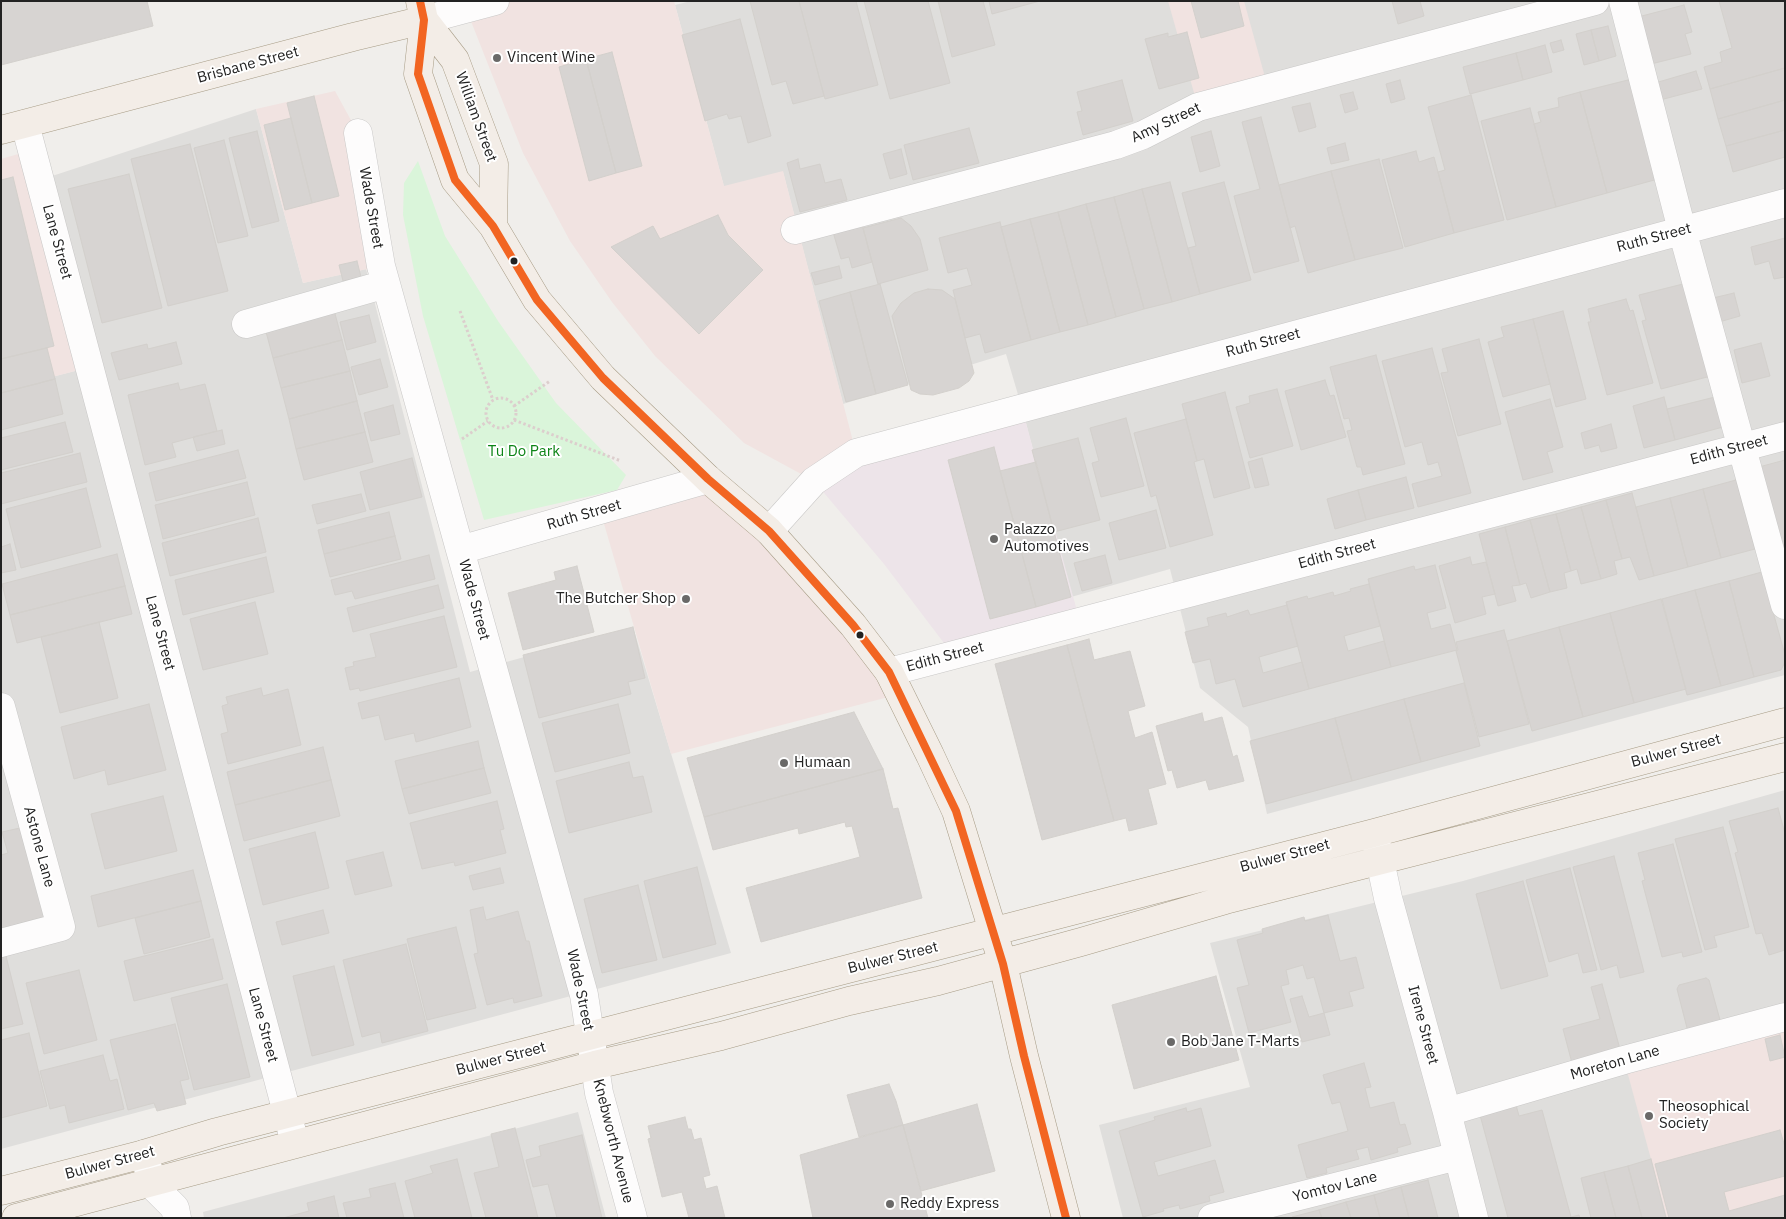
<!DOCTYPE html>
<html>
<head>
<meta charset="utf-8">
<style>
	body { margin:0 }
	#map { position:relative; width:1786px; height:1219px; overflow:hidden; background:#f0eeeb; font-family:"IBM Plex Sans",sans-serif }
	canvas { display:block }
	.frame { position:absolute; inset:0; border:2px solid #222; pointer-events:none }
</style>
</head>
<body>
<div id="map">
<canvas width="1786" height="1219"></canvas>
<div class="frame"></div>
</div>
<script>
const ctx = document.querySelector('canvas').getContext('2d');
ctx.lineJoin = 'round';
function paint(path, color) {
  ctx.fillStyle = color;
  ctx.fill(path, 'evenodd');
}
function toPath(rows) {
  const path = new Path2D();
  for (const r of rows) {
    if (r.length === 3) {
      path.moveTo(r[0] + r[2], r[1]);
      path.arc(r[0], r[1], r[2], 0, 2 * Math.PI);
      continue;
    }
    path.moveTo(r[0], r[1]);
    for (let i = 2; i < r.length; i += 2) path.lineTo(r[i], r[i + 1]);
  }
  return path;
}
function stroke(path, color, width, dash) {
  ctx.strokeStyle = color;
  ctx.lineWidth = width;
  ctx.lineCap = dash ? 'butt' : 'round';
  ctx.setLineDash(dash || []);
  ctx.stroke(path);
}
function drawText(font, color, halo, rows, align = 'center') {
  ctx.font = font + ' "IBM Plex Sans",sans-serif';
  ctx.lineWidth = 4;
  ctx.setLineDash([]);
  ctx.textBaseline = 'middle';
  ctx.strokeStyle = halo;
  ctx.fillStyle = color;
  for (const [text, x, y, turn = 0] of rows) {
    ctx.save();
    ctx.translate(x, y);
    ctx.rotate((+turn || 0) * Math.PI / 180);
    ctx.textAlign = isNaN(turn) ? turn : align;
    if (halo) ctx.strokeText(text, 0, 0);
    ctx.fillText(text, 0, 0);
    ctx.restore();
  }
}
paint(toPath([
	[691,1,1785,1,1785,675,1267,814,1248,727,1200,688,1170,569,1071,597,1022,408,1006,354,843,404,783,172,724,187,675,5],
	[256,109,303,283,366,269,470,672,633,627,731,953,1,1149,1,390,90,367,40,180],
	[1785,790,1785,1218,1123,1218,1099,1125,1250,1087,1210,943,1463,881],
	[578,1112,606,1218,204,1218,203,1212]
]), '#dfdedc');
paint(toPath([
	[463,1,674,1,724,186,783,171,856,453,814,481,744,443,655,356,612,302,570,241,523,153],
	[1168,1,1244,1,1268,88,1198,107],
	[335,91,358,133,381,266,303,283,256,109],
	[32,150,91,367,1,390,1,159],
	[708,479,900,694,671,754,600,510],
	[1785,1031,1785,1218,1667,1218,1624,1060]
]), '#f1e3e1');
paint(toPath([
	[1022,408,1080,622,953,655,884,564,814,481]
]), '#ede4e9');
paint(toPath([
	[418,161,445,236,498,321,556,403,626,475,617,490,484,520,423,316,403,215,404,183]
]), '#daf5da');
const building = toPath([
	[1,1,147,1,153,26,1,65,1,1],
	[750,1,799,1,824,96,793,104,786,81,772,85,750,1],
	[799,1,856,1,878,85,825,99,799,1],
	[864,1,928,1,950,83,890,99,864,1],
	[938,1,983,1,995,45,952,57,938,1],
	[989,1,1040,1,992,14,989,1],
	[1191,1,1238,1,1244,26,1201,38,1191,1],
	[1392,1,1420,1,1424,16,1398,24,1392,1],
	[1719,1,1785,1,1785,68,1710,89,1704,67,1722,62,1720,52,1732,48,1719,1],
	[1684,5,1692,32,1685,34,1691,54,1651,64,1638,17,1684,5],
	[740,19,771,136,748,143,741,116,729,119,727,114,705,121,682,35,740,19],
	[1608,26,1616,56,1599,61,1591,30,1608,26],
	[1591,30,1599,61,1584,65,1576,34,1591,30],
	[1187,32,1199,78,1159,89,1145,39,1168,33,1168,37,1187,32],
	[1561,40,1564,50,1553,53,1550,43,1561,40],
	[1545,45,1552,72,1523,80,1516,53,1545,45],
	[612,52,642,166,616,173,586,59,612,52],
	[1516,53,1523,80,1470,94,1463,67,1516,53],
	[586,59,616,173,589,181,559,67,586,59],
	[1785,68,1785,100,1718,119,1710,89,1785,68],
	[1696,71,1702,89,1660,100,1655,83,1696,71],
	[1632,79,1658,179,1607,193,1580,92,1632,79],
	[1122,80,1133,121,1083,135,1077,112,1082,111,1077,92,1122,80],
	[1400,80,1405,99,1391,103,1386,84,1400,80],
	[1353,92,1358,109,1345,113,1340,95,1353,92],
	[1580,92,1607,193,1556,207,1534,124,1541,122,1538,112,1559,107,1558,98,1580,92],
	[1471,95,1504,220,1454,233,1438,172,1445,170,1428,107,1471,95],
	[314,96,339,196,312,203,287,103,314,96],
	[1785,100,1785,130,1726,146,1718,119,1785,100],
	[1310,103,1316,127,1299,132,1292,107,1310,103],
	[1530,108,1556,207,1507,220,1481,121,1530,108],
	[1261,117,1299,261,1254,273,1234,196,1260,189,1242,122,1261,117],
	[291,118,312,203,285,210,264,125,291,118],
	[969,128,979,163,913,180,904,145,969,128],
	[1785,130,1785,157,1733,172,1726,146,1785,130],
	[257,131,279,221,252,228,229,138,257,131],
	[1211,131,1220,166,1200,172,1191,137,1211,131],
	[224,140,248,236,218,243,194,148,224,140],
	[1345,143,1349,160,1331,164,1327,148,1345,143],
	[190,144,228,291,168,306,131,159,190,144],
	[901,149,907,174,890,179,883,154,901,149],
	[1416,151,1419,162,1434,157,1454,233,1405,247,1382,160,1416,151],
	[798,159,800,169,820,164,825,183,841,179,847,200,800,212,787,163,798,159],
	[1379,159,1403,248,1355,260,1331,171,1379,159],
	[1331,171,1355,260,1308,273,1295,226,1290,228,1279,185,1331,171],
	[129,174,162,308,102,323,68,189,129,174],
	[13,177,54,346,1,359,1,180,13,177],
	[1170,182,1200,294,1172,302,1142,189,1170,182],
	[1224,182,1251,280,1200,294,1188,248,1196,246,1182,193,1224,182],
	[1142,189,1172,302,1144,309,1114,197,1142,189],
	[1114,197,1144,309,1116,317,1086,204,1114,197],
	[1086,204,1116,317,1088,325,1058,212,1086,204],
	[1058,212,1088,325,1060,332,1030,219,1058,212],
	[718,215,728,235,763,270,699,334,611,247,653,226,660,239,718,215],
	[901,218,911,226,920,239,928,270,878,284,863,228,901,218],
	[1030,219,1060,332,1031,340,1001,227,1030,219],
	[1000,222,1031,340,985,353,980,334,965,338,953,290,972,285,967,268,948,273,939,238,1000,222],
	[862,224,872,262,852,268,849,257,841,259,833,232,862,224],
	[1785,238,1785,277,1774,279,1769,261,1755,265,1751,247,1785,238],
	[357,261,361,277,343,281,339,265,357,261],
	[839,266,842,278,815,285,811,273,839,266],
	[1687,283,1711,376,1661,389,1642,321,1646,320,1639,295,1687,283],
	[880,284,908,385,876,394,850,292,880,284],
	[928,289,942,290,955,299,974,373,969,381,959,388,933,395,920,394,911,390,892,316,901,303,914,293,928,289],
	[850,292,876,394,846,402,819,301,850,292],
	[1734,293,1740,316,1719,322,1713,298,1734,293],
	[1626,299,1630,311,1633,310,1653,383,1607,395,1588,322,1591,322,1588,309,1626,299],
	[334,310,342,340,273,358,265,328,334,310],
	[1563,311,1586,399,1556,407,1533,319,1563,311],
	[369,315,376,342,347,350,340,322,369,315],
	[1533,319,1550,384,1503,397,1488,342,1504,337,1501,327,1533,319],
	[1479,339,1501,424,1458,436,1441,373,1448,372,1442,349,1479,339],
	[342,340,350,371,281,388,273,358,342,340],
	[176,342,182,364,119,380,111,353,147,344,148,349,176,342],
	[1761,343,1770,376,1742,383,1734,350,1761,343],
	[47,348,55,379,1,393,1,359,47,348],
	[1432,348,1471,493,1418,507,1412,484,1442,476,1438,462,1428,465,1422,442,1405,447,1382,361,1432,348],
	[1376,355,1405,464,1363,475,1361,467,1357,467,1347,431,1352,430,1349,418,1344,419,1330,367,1376,355],
	[380,359,388,387,359,395,351,367,380,359],
	[350,371,357,401,289,419,281,388,350,371],
	[55,379,63,414,1,430,1,393,55,379],
	[1325,380,1330,396,1334,395,1346,437,1301,450,1285,391,1325,380],
	[178,383,180,390,205,384,217,431,172,443,176,457,145,465,128,395,178,383],
	[1277,389,1293,446,1250,458,1236,407,1250,403,1249,396,1277,389],
	[1225,392,1250,488,1214,498,1204,459,1197,461,1182,404,1225,392],
	[1664,397,1675,440,1644,448,1633,406,1664,397],
	[1715,397,1723,427,1675,440,1667,409,1715,397],
	[1550,399,1563,447,1547,452,1553,472,1523,480,1505,412,1550,399],
	[357,401,365,432,296,449,289,419,357,401],
	[393,405,400,434,371,441,364,413,393,405],
	[1126,418,1144,486,1101,497,1092,463,1099,461,1090,428,1126,418],
	[1186,419,1197,461,1194,462,1213,535,1170,547,1156,495,1151,497,1134,433,1186,419],
	[65,422,73,452,1,470,1,438,65,422],
	[1611,424,1617,448,1601,452,1599,445,1585,449,1581,433,1611,424],
	[222,430,225,444,197,451,193,437,222,430],
	[365,432,373,462,304,480,296,449,365,432],
	[1078,438,1100,520,1054,532,1032,450,1078,438],
	[994,447,1036,607,990,619,948,460,994,447],
	[238,450,246,478,156,501,149,473,238,450],
	[80,453,87,482,1,504,1,473,80,453],
	[412,458,422,497,370,510,360,472,412,458],
	[1262,458,1269,485,1255,488,1248,462,1262,458],
	[1785,460,1785,555,1759,467,1785,460],
	[1036,462,1071,597,1036,607,1000,471,1036,462],
	[1406,477,1414,508,1366,520,1358,490,1406,477],
	[1736,480,1755,549,1721,558,1703,489,1736,480],
	[247,482,255,515,163,539,155,505,247,482],
	[86,488,101,547,21,568,6,509,86,488],
	[1703,489,1721,558,1688,567,1670,498,1703,489],
	[1358,490,1366,520,1335,529,1327,499,1358,490],
	[1632,493,1654,576,1639,580,1630,557,1622,559,1606,500,1632,493],
	[361,494,366,511,317,524,312,505,361,494],
	[1670,498,1688,567,1654,576,1636,507,1670,498],
	[1606,500,1622,559,1614,561,1617,574,1601,579,1581,507,1606,500],
	[1581,507,1601,579,1581,584,1577,569,1571,571,1556,514,1581,507],
	[1156,510,1166,548,1119,560,1109,523,1156,510],
	[389,512,395,536,324,554,318,530,389,512],
	[1556,514,1571,571,1564,573,1567,588,1550,592,1530,520,1556,514],
	[258,518,266,552,170,576,162,543,258,518],
	[1530,520,1550,592,1531,598,1526,583,1520,585,1505,527,1530,520],
	[1505,527,1520,585,1512,586,1516,601,1498,606,1479,534,1505,527],
	[395,536,401,559,330,577,324,554,395,536],
	[10,544,16,570,1,573,1,547,10,544],
	[117,554,125,586,10,615,2,584,117,554],
	[429,555,435,579,355,599,352,591,335,595,331,580,429,555],
	[1105,555,1112,583,1082,591,1074,563,1105,555],
	[266,557,274,592,183,615,175,580,266,557],
	[1470,557,1472,565,1486,562,1495,594,1482,597,1486,614,1455,623,1439,566,1470,557],
	[1435,565,1446,608,1427,613,1431,629,1450,624,1457,650,1391,667,1368,579,1414,566,1415,570,1435,565],
	[577,566,594,632,523,650,508,593,556,580,554,572,577,566],
	[1762,572,1785,655,1785,662,1781,670,1754,677,1729,581,1762,572],
	[1729,581,1754,677,1721,686,1695,590,1729,581],
	[1369,584,1380,626,1344,636,1348,651,1384,641,1391,667,1309,689,1286,602,1307,596,1308,599,1333,592,1334,596,1351,591,1350,589,1369,584],
	[438,585,444,608,353,632,347,608,438,585],
	[125,586,132,614,17,643,10,615,125,586],
	[1695,590,1721,686,1687,695,1662,599,1695,590],
	[1661,599,1686,689,1634,703,1610,613,1661,599],
	[255,602,268,654,203,670,190,619,255,602],
	[1287,605,1298,646,1259,657,1263,673,1302,662,1309,689,1243,707,1235,679,1216,684,1210,659,1193,663,1185,632,1209,626,1207,618,1226,613,1227,617,1248,610,1250,615,1287,605],
	[1610,613,1634,703,1583,717,1559,627,1610,613],
	[444,616,457,667,360,691,359,688,350,690,345,668,354,666,353,662,376,657,370,634,444,616],
	[99,622,118,698,60,713,41,637,99,622],
	[633,627,645,678,628,682,631,694,539,718,523,655,633,627],
	[1559,627,1583,717,1532,731,1507,641,1559,627],
	[1504,630,1529,724,1479,737,1456,651,1458,650,1456,642,1504,630],
	[1089,639,1094,660,1130,651,1145,706,1128,711,1135,738,1152,732,1166,784,1148,789,1157,824,1129,831,1126,818,1114,821,1067,645,1089,639],
	[1067,645,1114,821,1042,840,995,664,1067,645],
	[459,678,471,727,416,742,414,733,385,740,379,715,362,719,358,703,459,678],
	[1464,683,1480,746,1421,762,1404,699,1464,683],
	[261,688,263,696,288,689,301,745,228,764,221,734,228,732,222,706,228,704,226,697,261,688],
	[1404,699,1421,762,1352,781,1335,718,1404,699],
	[149,704,166,770,108,785,105,770,74,779,61,727,149,704],
	[618,704,630,753,555,772,542,723,618,704],
	[854,712,883,769,704,817,687,758,854,712],
	[1202,713,1204,722,1222,717,1233,757,1237,755,1244,781,1209,790,1206,780,1177,788,1172,770,1168,771,1156,726,1202,713],
	[1335,718,1352,781,1266,804,1250,741,1335,718],
	[478,741,484,768,402,789,395,761,478,741],
	[323,747,331,780,235,805,227,772,323,747],
	[629,762,633,778,643,776,652,812,569,833,556,781,629,762],
	[484,768,491,793,409,814,402,789,484,768],
	[883,769,893,809,898,808,922,898,761,942,746,888,860,857,852,826,846,827,845,822,799,834,798,828,713,850,704,817,883,769],
	[331,780,340,816,244,841,235,805,331,780],
	[163,796,177,851,105,869,91,814,163,796],
	[497,801,504,829,500,830,506,853,455,866,454,862,422,869,410,823,497,801],
	[1778,808,1785,834,1785,950,1769,955,1762,933,1756,934,1735,853,1738,852,1729,821,1778,808],
	[29,826,51,915,17,924,19,932,1,937,1,855,8,853,2,832,29,826],
	[1723,827,1749,927,1714,936,1717,947,1705,950,1675,839,1723,827],
	[315,832,329,888,263,905,249,849,315,832],
	[1673,844,1702,952,1683,957,1682,952,1662,957,1642,881,1645,880,1638,853,1673,844],
	[383,852,392,886,355,895,346,861,383,852],
	[1614,856,1644,972,1620,978,1617,965,1601,970,1573,867,1614,856],
	[697,867,716,944,663,958,644,881,697,867],
	[500,868,504,883,473,890,469,876,500,868],
	[1570,868,1597,970,1583,973,1578,953,1549,962,1526,880,1570,868],
	[193,870,201,901,98,927,91,896,193,870],
	[1523,881,1548,976,1501,989,1476,894,1523,881],
	[638,885,657,960,602,973,584,899,638,885],
	[201,901,210,937,144,954,135,918,201,901],
	[483,907,486,920,518,911,526,941,529,941,542,996,514,1003,513,998,487,1005,474,954,478,953,470,910,483,907],
	[323,910,329,933,282,945,276,922,323,910],
	[1328,915,1340,961,1356,957,1364,988,1349,992,1353,1006,1324,1013,1314,977,1307,979,1303,965,1286,970,1289,984,1281,986,1291,1022,1249,1033,1237,988,1249,985,1237,940,1263,933,1262,929,1304,917,1305,921,1328,915],
	[456,927,476,1008,427,1020,407,939,456,927],
	[213,939,223,979,134,1001,124,961,213,939],
	[406,944,428,1031,382,1043,380,1032,362,1037,343,960,406,944],
	[5,952,23,1024,1,1029,1,953,5,952],
	[334,966,354,1045,312,1056,293,976,334,966],
	[79,970,97,1040,44,1054,26,983,79,970],
	[1216,976,1239,1060,1134,1089,1112,1005,1216,976],
	[1706,978,1709,980,1720,1020,1718,1024,1691,1031,1687,1028,1677,989,1679,985,1706,978],
	[227,984,250,1077,194,1090,171,998,227,984],
	[1602,984,1620,1049,1572,1063,1563,1029,1600,1019,1591,987,1602,984],
	[1302,996,1309,1017,1324,1013,1330,1035,1302,1042,1290,999,1302,996],
	[175,1024,189,1079,180,1081,186,1104,157,1111,154,1103,128,1110,110,1040,175,1024],
	[29,1033,47,1106,1,1118,1,1040,29,1033],
	[1780,1035,1785,1057,1770,1061,1765,1039,1780,1035],
	[103,1055,110,1081,117,1079,124,1109,69,1123,65,1105,50,1109,40,1071,103,1055],
	[1364,1063,1371,1087,1365,1088,1370,1108,1394,1102,1400,1125,1405,1124,1411,1144,1397,1148,1398,1152,1371,1160,1368,1147,1356,1150,1359,1159,1326,1168,1327,1173,1307,1178,1298,1145,1348,1131,1340,1102,1332,1104,1323,1075,1364,1063],
	[889,1084,896,1101,903,1125,859,1137,847,1095,889,1084],
	[977,1104,995,1171,921,1191,903,1125,977,1104],
	[1516,1105,1519,1116,1542,1110,1571,1217,1579,1215,1580,1218,1508,1218,1480,1115,1516,1105],
	[1186,1108,1187,1112,1201,1108,1211,1146,1154,1162,1158,1176,1215,1160,1224,1192,1209,1196,1210,1201,1180,1209,1179,1205,1163,1209,1164,1211,1143,1217,1119,1131,1155,1120,1154,1117,1186,1108],
	[685,1117,688,1129,691,1129,694,1140,701,1138,710,1175,703,1177,706,1189,717,1186,725,1218,689,1218,682,1192,662,1197,648,1139,651,1138,648,1126,685,1117],
	[903,1125,928,1218,813,1218,800,1155,903,1125],
	[515,1128,538,1218,486,1218,474,1173,499,1167,491,1134,515,1128],
	[1780,1130,1785,1147,1785,1176,1724,1192,1729,1211,1785,1195,1785,1218,1669,1218,1655,1164,1780,1130],
	[582,1135,602,1218,557,1218,548,1184,533,1187,526,1160,541,1156,539,1146,582,1135],
	[457,1159,472,1218,415,1218,405,1181,433,1173,430,1166,457,1159],
	[1651,1159,1666,1218,1642,1218,1628,1166,1651,1159],
	[1628,1166,1642,1218,1616,1218,1604,1172,1628,1166],
	[1604,1172,1616,1218,1591,1218,1581,1178,1604,1172],
	[1428,1180,1438,1218,1409,1218,1401,1187,1428,1180],
	[395,1183,404,1218,347,1218,343,1203,371,1197,369,1189,395,1183],
	[1401,1187,1409,1218,1380,1218,1374,1195,1401,1187],
	[1374,1195,1380,1218,1351,1218,1346,1202,1374,1195],
	[334,1196,339,1218,283,1218,309,1211,307,1203,334,1196],
	[1346,1202,1351,1218,1322,1218,1319,1210,1346,1202],
	[1319,1210,1322,1218,1292,1218,1292,1217,1319,1210]
]);
paint(building, '#d7d4d2');
stroke(building, '#d3d0cc', 1);
const minor = toPath([
	[1623,1,1682,230,1785,605],
	[424,20,495,1],
	[25,124,295,1143],
	[358,133,381,266,584,995,599,1093,633,1218],
	[795,230,1116,145,1143,135,1198,107,1595,1],
	[246,324,386,284],
	[769,531,814,481,856,453,1785,203],
	[460,550,708,479],
	[889,672,1785,436],
	[1,707,61,927,1,943],
	[1375,837,1388,898,1447,1112,1474,1218],
	[1447,1112,1624,1060,1785,1017],
	[144,1154,153,1186,175,1208,177,1218],
	[1212,1218,1458,1156]
]);
const major = toPath([
	[420,1,424,20,418,74,455,180,493,226,537,300,603,378,708,479,769,531,853,625,889,672,930,755,956,811,1003,964,1024,1056,1066,1218],
	[424,20,455,60,494,164,493,226],
	[1,130,353,37,424,20],
	[1,1191,144,1154,217,1132,1374,833,1785,722],
	[16,1218,595,1065,721,1036,849,1001,938,981,1081,942,1225,900,1785,757]
]);
stroke(minor, '#c9c8c7', 29);
stroke(major, '#a79c86', 29);
stroke(toPath([
	[460,311,493,400],
	[501,413,15],
	[514,406,550,381],
	[514,420,621,461],
	[462,439,488,421]
]), '#dccecd', 3, [2.5, 2.5]);
stroke(minor, '#fdfcfc', 28);
stroke(major, '#f3ede7', 28);
stroke(toPath([
	[420,1,424,20,418,74,455,180,493,226,537,300,603,378,708,479,769,531,853,625,889,672,956,811,1003,964,1024,1056,1066,1218]
]), '#f26522', 8);
for (const [x, y, r, color] of [
	[497,58,5,"#6a6968"],
	[514,261,4.5,"#222"],
	[994,539,5,"#6a6968"],
	[686,599,5,"#6a6968"],
	[860,635,4.5,"#222"],
	[784,763,5,"#6a6968"],
	[1171,1042,5,"#6a6968"],
	[1649,1116,5,"#6a6968"],
	[890,1204,5,"#6a6968"]
]) {
  const dot = new Path2D();
  dot.arc(x, y, r, 0, 2 * Math.PI);
  ctx.fillStyle = color;
  ctx.fill(dot);
  stroke(dot, '#fff', 2);
}
drawText('15px', '#222', '#fff', [
	["Vincent Wine",507,58],
	["Palazzo",1004,530],
	["Automotives",1004,547],
	["The Butcher Shop",676,599,"right"],
	["Humaan",794,763],
	["Bob Jane T-Marts",1181,1042],
	["Theosophical",1659,1107],
	["Society",1659,1124],
	["Reddy Express",900,1204]
], 'left');
drawText('15px', '#222', '#fff', [
	["Brisbane Street",248,65,-15],
	["William Street",476,117,70],
	["Amy Street",1166,123,-25],
	["Wade Street",371,208,80],
	["Ruth Street",1654,238,-15],
	["Lane Street",57,242,75],
	["Ruth Street",1263,343,-15],
	["Edith Street",1729,450,-15],
	["Ruth Street",584,515,-16],
	["Edith Street",1337,554,-15],
	["Wade Street",474,600,75],
	["Lane Street",160,633,75],
	["Edith Street",945,657,-15],
	["Bulwer Street",1676,751,-15],
	["Astone Lane",39,847,75],
	["Bulwer Street",1285,856,-15],
	["Bulwer Street",893,958,-14],
	["Wade Street",580,990,78],
	["Lane Street",263,1025,75],
	["Irene Street",1423,1025,75],
	["Bulwer Street",501,1059,-15],
	["Moreton Lane",1615,1063,-16],
	["Knebworth Avenue",613,1141,76],
	["Bulwer Street",110,1163,-15],
	["Yomtov Lane",1335,1187,-14]
]);
drawText('15px', '#0c8416', '#fff', [
	["Tu Do Park",524,452]
]);
</script>
</body>
</html>
